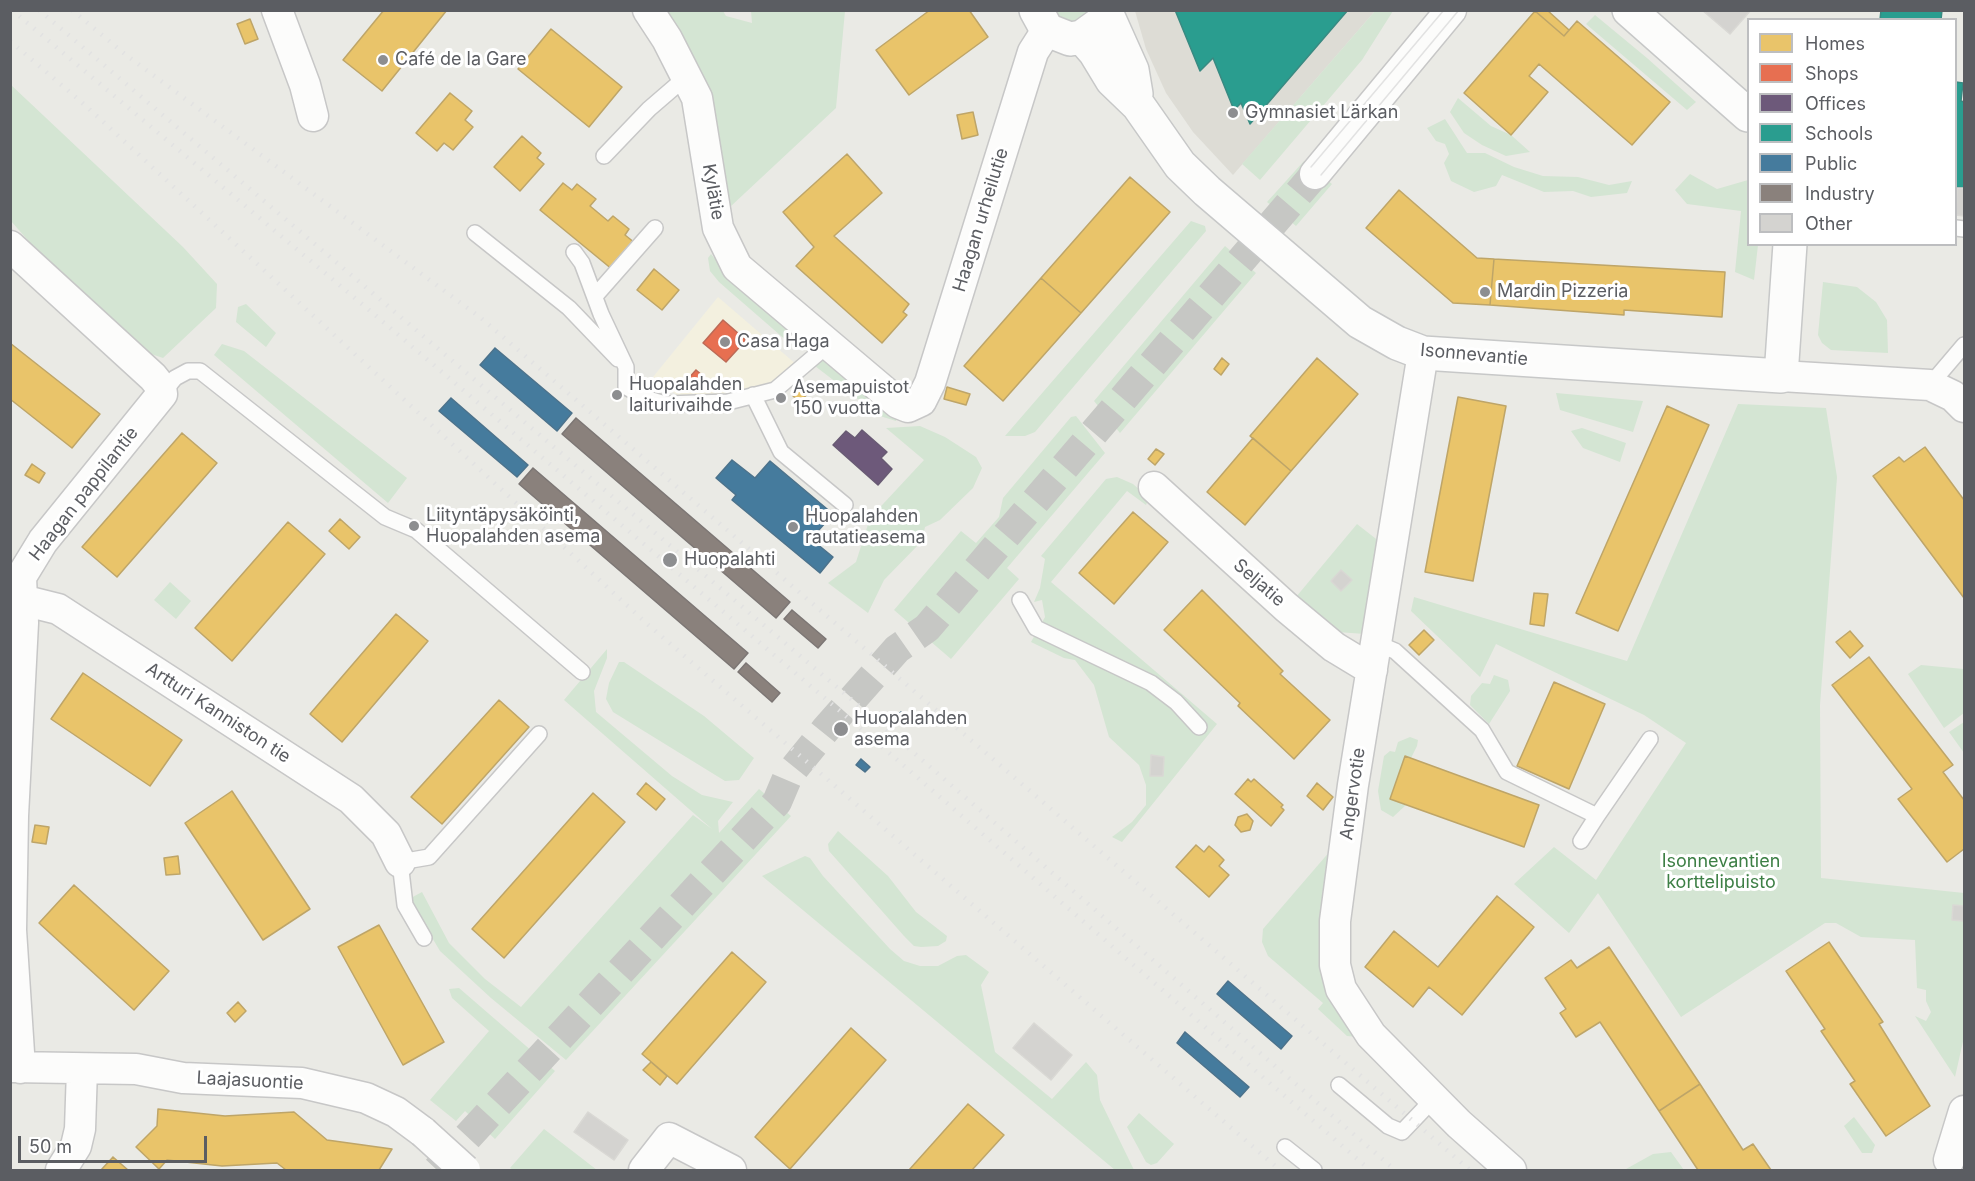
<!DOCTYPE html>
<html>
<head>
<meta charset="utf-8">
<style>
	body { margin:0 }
	#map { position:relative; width:1975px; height:1181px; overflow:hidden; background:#eaeae5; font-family:Inter,sans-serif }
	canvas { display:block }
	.frame { position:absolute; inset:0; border:12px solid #5b5d62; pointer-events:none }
	.legend { position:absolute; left:1747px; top:18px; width:210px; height:228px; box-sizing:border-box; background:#fff; border:2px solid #bdbec0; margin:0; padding:8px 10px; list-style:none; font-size:18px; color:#5b5d62 }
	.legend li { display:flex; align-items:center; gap:12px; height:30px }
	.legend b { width:30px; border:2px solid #bdbec0 }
	.scale { position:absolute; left:18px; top:1136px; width:189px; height:27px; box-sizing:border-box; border:3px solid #5b5d62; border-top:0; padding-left:8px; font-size:18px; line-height:21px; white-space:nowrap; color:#5b5d62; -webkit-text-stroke:4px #fff; paint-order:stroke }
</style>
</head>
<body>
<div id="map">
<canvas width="1975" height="1181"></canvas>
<div class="frame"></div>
<ul class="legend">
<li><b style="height:16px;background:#e9c46a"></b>Homes</li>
<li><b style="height:16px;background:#e76f51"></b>Shops</li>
<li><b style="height:16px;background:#6d597a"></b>Offices</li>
<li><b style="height:16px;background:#2a9d8f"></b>Schools</li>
<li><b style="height:16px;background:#457b9d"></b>Public</li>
<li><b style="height:16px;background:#8a817c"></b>Industry</li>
<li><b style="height:16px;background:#d4d3d0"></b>Other</li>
</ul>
<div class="scale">50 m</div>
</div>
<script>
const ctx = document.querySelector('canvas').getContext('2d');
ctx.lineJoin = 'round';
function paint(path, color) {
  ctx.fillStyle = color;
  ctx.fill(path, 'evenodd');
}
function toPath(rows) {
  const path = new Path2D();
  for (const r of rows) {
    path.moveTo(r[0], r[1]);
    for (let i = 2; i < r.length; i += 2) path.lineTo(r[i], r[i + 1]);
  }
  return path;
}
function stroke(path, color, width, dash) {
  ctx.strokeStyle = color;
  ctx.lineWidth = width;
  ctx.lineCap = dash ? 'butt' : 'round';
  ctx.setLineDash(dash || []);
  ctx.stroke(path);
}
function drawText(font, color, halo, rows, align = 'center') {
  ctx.font = font + ' Inter,sans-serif';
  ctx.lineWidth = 6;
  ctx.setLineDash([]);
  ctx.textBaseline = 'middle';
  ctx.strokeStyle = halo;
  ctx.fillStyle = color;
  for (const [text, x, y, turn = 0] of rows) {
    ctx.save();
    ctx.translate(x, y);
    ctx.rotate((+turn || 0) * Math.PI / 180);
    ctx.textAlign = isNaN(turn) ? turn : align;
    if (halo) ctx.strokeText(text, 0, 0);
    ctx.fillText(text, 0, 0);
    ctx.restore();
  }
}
paint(toPath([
	[718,297,797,365,774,388,685,401,653,377]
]), '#f3f0df');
paint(toPath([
	[1135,11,1375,11,1233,175,1193,132,1166,93,1146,49]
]), '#dddcd5');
paint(toPath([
	[663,11,723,11,726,16,752,23,751,11,845,11,836,108,730,207,721,162],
	[1054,11,1088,11,1077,21,1071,22,1060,18],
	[1375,11,1393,11,1362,60,1260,180,1242,164],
	[1595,15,1647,58,1696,102,1687,110,1586,24],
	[10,84,183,247,217,284,216,308,163,358,145,352,66,284,11,221],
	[1458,98,1491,126,1511,135,1530,152,1506,156,1482,145,1464,133,1450,112],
	[1445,119,1467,153,1485,153,1514,167,1543,176,1578,177,1609,185,1632,181,1627,193,1591,197,1573,191,1544,192,1502,175,1496,186,1474,192,1451,181,1444,163,1449,154,1445,144,1436,141,1427,128],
	[1304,161,1332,184,1296,226,1267,202],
	[1690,174,1717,189,1748,180,1748,244,1758,245,1754,280,1735,272,1741,211,1687,204,1675,190],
	[1191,221,1205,226,1206,231,1035,432,1025,436,1005,436],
	[1225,246,1256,273,1120,433,1094,401],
	[711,254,735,283,785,326,789,333,788,342,719,282,710,271,708,258],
	[1823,282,1857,287,1876,302,1887,320,1888,353,1831,350,1822,343,1818,335],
	[246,304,276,333,266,347,236,322,238,307],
	[222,344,244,351,407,478,388,503,214,355],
	[822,357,897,417,896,421,880,416,815,366],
	[1556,393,1643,401,1633,432,1560,410],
	[1738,404,1826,408,1837,477,1820,705,1821,878,1964,893,1964,1037,1955,1077,1915,1016,1926,1021,1931,1012,1926,1001,1926,990,1917,988,1915,940,1861,937,1836,923,1825,923,1681,1017,1598,893,1569,933,1514,884,1554,847,1596,880,1686,743,1644,715,1496,644,1480,677,1411,611,1414,597,1627,661],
	[1076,416,1105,453,1007,568,1019,579,951,659,894,610,961,531,976,543,999,517,1003,498,1071,417],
	[920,426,945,437,976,457,982,468,973,488,940,520,925,527,922,541,884,580,868,613,828,583,856,562,870,518,924,460,886,428],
	[1582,428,1626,443,1620,462,1583,448,1571,431],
	[1117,477,1133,484,1149,498,1146,505,1127,491,1051,582,1217,724,1122,842,1112,837,1132,822,1146,805,1146,785,1139,765,1109,737,1094,685,1075,660,1064,658,1031,642,1045,617,1042,600,1034,602,1040,588,1045,559,1041,556,1106,479],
	[1357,524,1380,542,1365,634,1337,632,1296,597],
	[170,582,191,601,176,619,154,600],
	[607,649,607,658,594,691,596,712,672,776,702,795,733,802,718,821,719,833,759,789,791,816,566,1060,491,998,440,951,409,899,422,892,449,943,485,979,521,1007,693,815,712,829,564,700],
	[619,662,624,662,704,716,754,758,739,780,725,781,613,712,606,699,609,683],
	[1921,665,1964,669,1964,713,1944,728,1908,674],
	[1494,675,1508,680,1510,691,1489,724,1470,705,1471,696,1482,683,1490,684],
	[1964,722,1964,753,1949,732],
	[1410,737,1418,740,1417,746,1411,758,1405,757,1390,798,1406,805,1393,817,1381,810,1378,791,1384,756,1390,751,1395,752,1398,742],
	[838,831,888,876,916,912,947,936,946,941,938,946,921,947,914,946,904,936,829,851,828,844],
	[1331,850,1358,1037,1347,1036,1318,1009,1323,1003,1268,956,1262,942,1263,929],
	[805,856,810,858,823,876,890,949,904,961,920,966,938,966,957,956,966,955,989,972,981,985,995,1052,1052,1099,1086,1062,1097,1075,1100,1100,1134,1170,1115,1170,762,876],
	[459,988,555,1071,495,1139,465,1111,456,1121,430,1100,489,1031,452,998,449,989],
	[1139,1113,1174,1144,1157,1163,1151,1165,1146,1162,1127,1127],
	[1854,1117,1875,1145,1872,1153,1862,1153,1844,1126],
	[544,1129,597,1170,513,1170,510,1168],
	[1671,1152,1684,1170,1626,1169,1653,1154]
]), '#d4e5d3');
const homes = toPath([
	[384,10,447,10,382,91,343,60,384,10],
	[930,10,969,10,988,37,909,95,876,50,930,10],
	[1547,10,1569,30,1564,36,1534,10,1547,10],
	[1535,11,1564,36,1577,21,1670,102,1632,145,1539,64,1529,76,1548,92,1511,135,1464,93,1535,11],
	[250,19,258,39,245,44,237,24,250,19],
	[551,29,622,87,589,127,518,69,551,29],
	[450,93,472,111,465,120,473,127,453,150,444,143,437,151,416,133,450,93],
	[973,112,978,135,962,139,957,115,973,112],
	[522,136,541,153,537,158,544,164,520,191,494,167,522,136],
	[847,154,882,193,834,236,909,304,903,312,907,315,882,343,796,266,814,247,783,212,847,154],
	[1130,177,1170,212,1081,313,1041,278,1130,177],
	[563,183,572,190,577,184,596,199,590,206,608,221,613,216,629,229,625,235,635,243,613,270,540,210,563,183],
	[1399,190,1477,258,1494,259,1490,305,1453,303,1366,228,1399,190],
	[1494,259,1725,272,1722,317,1624,310,1624,315,1490,305,1494,259],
	[654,269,679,290,662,310,637,290,654,269],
	[1041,278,1081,313,1003,401,964,366,1041,278],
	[10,343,100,414,72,448,10,399,10,343],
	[1222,358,1229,364,1221,375,1214,369,1222,358],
	[1317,358,1358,394,1291,471,1250,436,1317,358],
	[804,384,811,390,800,402,793,396,804,384],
	[947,387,970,394,966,405,944,399,947,387],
	[1458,397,1506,406,1473,581,1425,572,1458,397],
	[1667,406,1709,425,1618,631,1576,613,1667,406],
	[182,433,217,463,117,577,82,547,182,433],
	[1253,438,1291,471,1245,525,1207,492,1253,438],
	[1925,447,1964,500,1964,598,1873,476,1899,457,1904,462,1925,447],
	[1156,449,1164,454,1155,465,1148,459,1156,449],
	[32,464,45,473,39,483,25,475,32,464],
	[1133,512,1168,542,1114,604,1079,573,1133,512],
	[340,519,360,537,349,549,329,531,340,519],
	[288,522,325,554,232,661,195,628,288,522],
	[1202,590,1283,671,1280,674,1330,720,1294,759,1238,706,1240,703,1164,630,1202,590],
	[1534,593,1548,594,1544,626,1530,624,1534,593],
	[396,614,428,641,342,742,310,714,396,614],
	[1424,630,1434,640,1419,655,1409,645,1424,630],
	[1850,631,1863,646,1850,658,1836,642,1850,631],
	[1869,657,1953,765,1943,772,1964,800,1964,849,1947,862,1898,799,1912,789,1832,685,1869,657],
	[83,673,182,740,150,786,51,719,83,673],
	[1554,682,1605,704,1569,789,1517,766,1554,682],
	[499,700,529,727,442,824,411,797,499,700],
	[1405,756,1539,805,1524,847,1390,799,1405,756],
	[1248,779,1251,782,1254,779,1283,805,1281,807,1284,810,1271,826,1235,794,1248,779],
	[646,783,665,799,656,810,637,794,646,783],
	[1317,783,1333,797,1323,810,1307,796,1317,783],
	[232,791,310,909,263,940,185,823,232,791],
	[593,793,625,822,504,958,472,929,593,793],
	[1247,814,1253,821,1250,830,1241,832,1235,825,1238,817,1247,814],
	[35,825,49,827,46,844,32,842,35,825],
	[1196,845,1204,852,1209,846,1218,854,1224,860,1219,866,1229,875,1209,897,1176,867,1196,845],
	[178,856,180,874,166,875,164,858,178,856],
	[74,885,169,971,134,1010,39,923,74,885],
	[1497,896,1534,927,1462,1015,1429,987,1413,1007,1365,967,1394,931,1438,967,1497,896],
	[379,925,444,1042,403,1065,338,947,379,925],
	[1829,942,1883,1022,1879,1024,1930,1106,1886,1136,1850,1084,1855,1081,1821,1031,1825,1029,1786,971,1829,942],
	[1609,947,1700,1084,1659,1111,1600,1022,1576,1037,1560,1013,1566,1009,1545,978,1571,960,1577,968,1609,947],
	[732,952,766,982,677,1084,642,1054,732,952],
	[238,1002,246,1011,235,1022,227,1013,238,1002],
	[851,1028,886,1060,790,1169,755,1137,851,1028],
	[651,1062,667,1076,660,1085,643,1070,651,1062],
	[1700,1084,1743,1150,1753,1144,1771,1170,1698,1170,1659,1111,1700,1084],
	[968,1104,1004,1135,972,1170,909,1170,968,1104],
	[158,1109,225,1116,294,1112,327,1140,392,1149,379,1170,286,1170,277,1163,222,1166,167,1160,159,1169,136,1147,157,1126,158,1109],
	[113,1157,128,1170,101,1170,113,1157]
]);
paint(homes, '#e9c46a');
stroke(homes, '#bea568', 1.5);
const shops = toPath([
	[723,320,746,340,726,362,703,343,723,320],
	[696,370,703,376,695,387,687,380,696,370]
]);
paint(shops, '#e76f51');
stroke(shops, '#bd6a56', 1.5);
const offices = toPath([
	[862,430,887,452,881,458,892,469,878,485,833,445,846,431,855,438,862,430]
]);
paint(offices, '#6d597a');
stroke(offices, '#685a73', 1.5);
const schools = toPath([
	[1175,10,1348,10,1250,124,1241,103,1234,110,1213,58,1200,71,1175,10],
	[1881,10,1942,10,1941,20,1880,20,1881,10],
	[1956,82,1963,83,1961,101,1964,102,1964,188,1956,187,1956,82]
]);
paint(schools, '#2a9d8f');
stroke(schools, '#398a82', 1.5);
const public = toPath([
	[495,348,572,413,557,431,480,365,495,348],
	[451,398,528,465,517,477,439,411,451,398],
	[732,460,755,478,770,461,833,514,811,539,833,557,820,573,732,500,736,495,716,478,732,460],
	[901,712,910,719,905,725,896,717,901,712],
	[861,759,870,767,865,772,856,765,861,759],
	[1228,981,1292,1036,1281,1049,1217,994,1228,981],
	[1185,1032,1249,1087,1240,1097,1177,1043,1185,1032]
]);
paint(public, '#457b9d');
stroke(public, '#4c728b', 1.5);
const industry = toPath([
	[576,418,790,602,776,618,562,434,576,418],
	[533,468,748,653,734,669,519,484,533,468],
	[792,610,826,639,818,648,784,619,792,610],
	[746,663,780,693,772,702,738,672,746,663]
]);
paint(industry, '#8a817c');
stroke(industry, '#7c7674', 1.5);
const building = toPath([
	[1702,10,1751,10,1730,34,1702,10],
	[1957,188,1964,188,1964,216,1956,215,1957,188],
	[1341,570,1352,580,1341,591,1331,581,1341,570],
	[1151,755,1164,757,1163,776,1150,776,1151,755],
	[1953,905,1964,906,1964,921,1952,920,1953,905],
	[1034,1023,1072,1055,1051,1080,1013,1048,1034,1023],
	[588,1112,628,1140,614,1160,574,1132,588,1112]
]);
paint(building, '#d4d3d0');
stroke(building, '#d9d8d4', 1.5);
stroke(toPath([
	[437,1170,777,802,788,776,826,729,897,649,927,628,1315,174]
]), '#c6c7c4', 30, [30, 15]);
const lane = toPath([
	[604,156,649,109,678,84,689,81],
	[1956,228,1964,229],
	[475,233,569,308,618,359],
	[574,252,582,263,601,314,626,367,626,387,648,399,665,404,728,402,775,390,829,344],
	[596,295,655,228],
	[1930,385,1964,345],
	[162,394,175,378,188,371,200,371,385,517,416,530,582,672],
	[753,395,781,452,845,505],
	[1020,600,1036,628,1151,683,1176,702,1199,727],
	[1376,643,1395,651,1482,730,1507,772,1597,816,1650,739],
	[1581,841,1597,816],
	[424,938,405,905,400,862,429,857,539,734],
	[1339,1085,1388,1126,1402,1132,1423,1110,1432,1096],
	[1285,1147,1314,1170]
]);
const street = toPath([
	[277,10,305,85,313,116],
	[648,10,667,39,697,98,718,228,737,267,898,403,908,407,921,401,930,383,1033,52,1047,30],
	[1315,174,1451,10],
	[10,246,153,377,161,387,162,394,43,541,21,577,23,623,13,816,11,930,20,1068],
	[1423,353,1353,785,1335,921,1335,965,1341,989,1371,1035,1459,1124,1511,1170],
	[1781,376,1930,385,1953,396,1964,407],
	[1154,487,1286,607,1334,647,1372,670],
	[10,597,58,609,351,799,386,834,400,862],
	[10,1067,136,1069,183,1078,302,1083,366,1098,396,1112,423,1132],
	[1949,1160,1964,1111],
	[61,1170,76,1146,80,1129,82,1069],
	[644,1170,669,1138,731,1170]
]);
const secondary = toPath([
	[1036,10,1047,30,1070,39,1082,37,1100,24],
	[1629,10,1748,115],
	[1106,12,1132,70,1136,94],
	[1082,37,1095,52,1112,80,1138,105,1180,165,1207,191,1360,322,1397,343,1423,353,1781,376,1790,244]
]);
stroke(lane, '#c7c7c7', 18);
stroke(street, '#c7c7c7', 33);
stroke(secondary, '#c7c8c8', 36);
stroke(lane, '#fcfcfb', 15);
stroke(street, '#fcfcfb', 30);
stroke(secondary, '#fcfcfb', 33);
stroke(toPath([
	[1311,167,1444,10],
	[1321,175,1459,10]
]), '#e2e2e2', 1.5);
stroke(toPath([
	[12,10,375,315,888,752,1370,1170],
	[39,10,898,739,1395,1170],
	[72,10,126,55,481,318,1470,1170],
	[10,41,86,106,645,622,1280,1170]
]), '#e2e2e2', 4.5, [1.5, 8]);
const streetBridge = toPath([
	[423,1132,465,1170]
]);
stroke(streetBridge, '#c7c7c7', 33, []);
stroke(streetBridge, '#fcfcfb', 30);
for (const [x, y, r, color] of [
	[383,60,6,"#8d8e90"],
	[1233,113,6,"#8d8e90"],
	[1485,292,6,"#8d8e90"],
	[725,342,6,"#8d8e90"],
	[617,395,6,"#8d8e90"],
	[781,398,6,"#8d8e90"],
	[414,526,6,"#8d8e90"],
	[793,527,6,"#8d8e90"],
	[670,560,8,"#8d8e90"],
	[841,729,8,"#8d8e90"]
]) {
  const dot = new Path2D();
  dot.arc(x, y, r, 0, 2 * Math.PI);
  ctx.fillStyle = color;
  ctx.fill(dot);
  stroke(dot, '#fff', 2);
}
drawText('18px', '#5b5d62', '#fff', [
	["Café de la Gare",395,60],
	["Gymnasiet Lärkan",1245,113],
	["Mardin Pizzeria",1497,292],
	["Casa Haga",737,342],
	["Huopalahden",629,385],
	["laiturivaihde",629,406],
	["Asemapuistot",793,388],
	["150 vuotta",793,409],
	["Liityntäpysäköinti,",426,516],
	["Huopalahden asema",426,537],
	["Huopalahden",805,517],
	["rautatieasema",805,538],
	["Huopalahti",684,560],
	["Huopalahden",854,719],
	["asema",854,740]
], 'left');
drawText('18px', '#5b5d62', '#fff', [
	["Kylätie",713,192,80],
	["Haagan urheilutie",981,220,-73],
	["Isonnevantie",1474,355,5],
	["Haagan pappilantie",84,494,-52],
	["Seljatie",1259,583,41],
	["Artturi Kanniston tie",218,713,33],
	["Angervotie",1353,794,-82],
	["Laajasuontie",250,1081,3]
]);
drawText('18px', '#3d7f45', '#fff', [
	["Isonnevantien",1721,862],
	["korttelipuisto",1721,883]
]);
</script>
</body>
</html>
